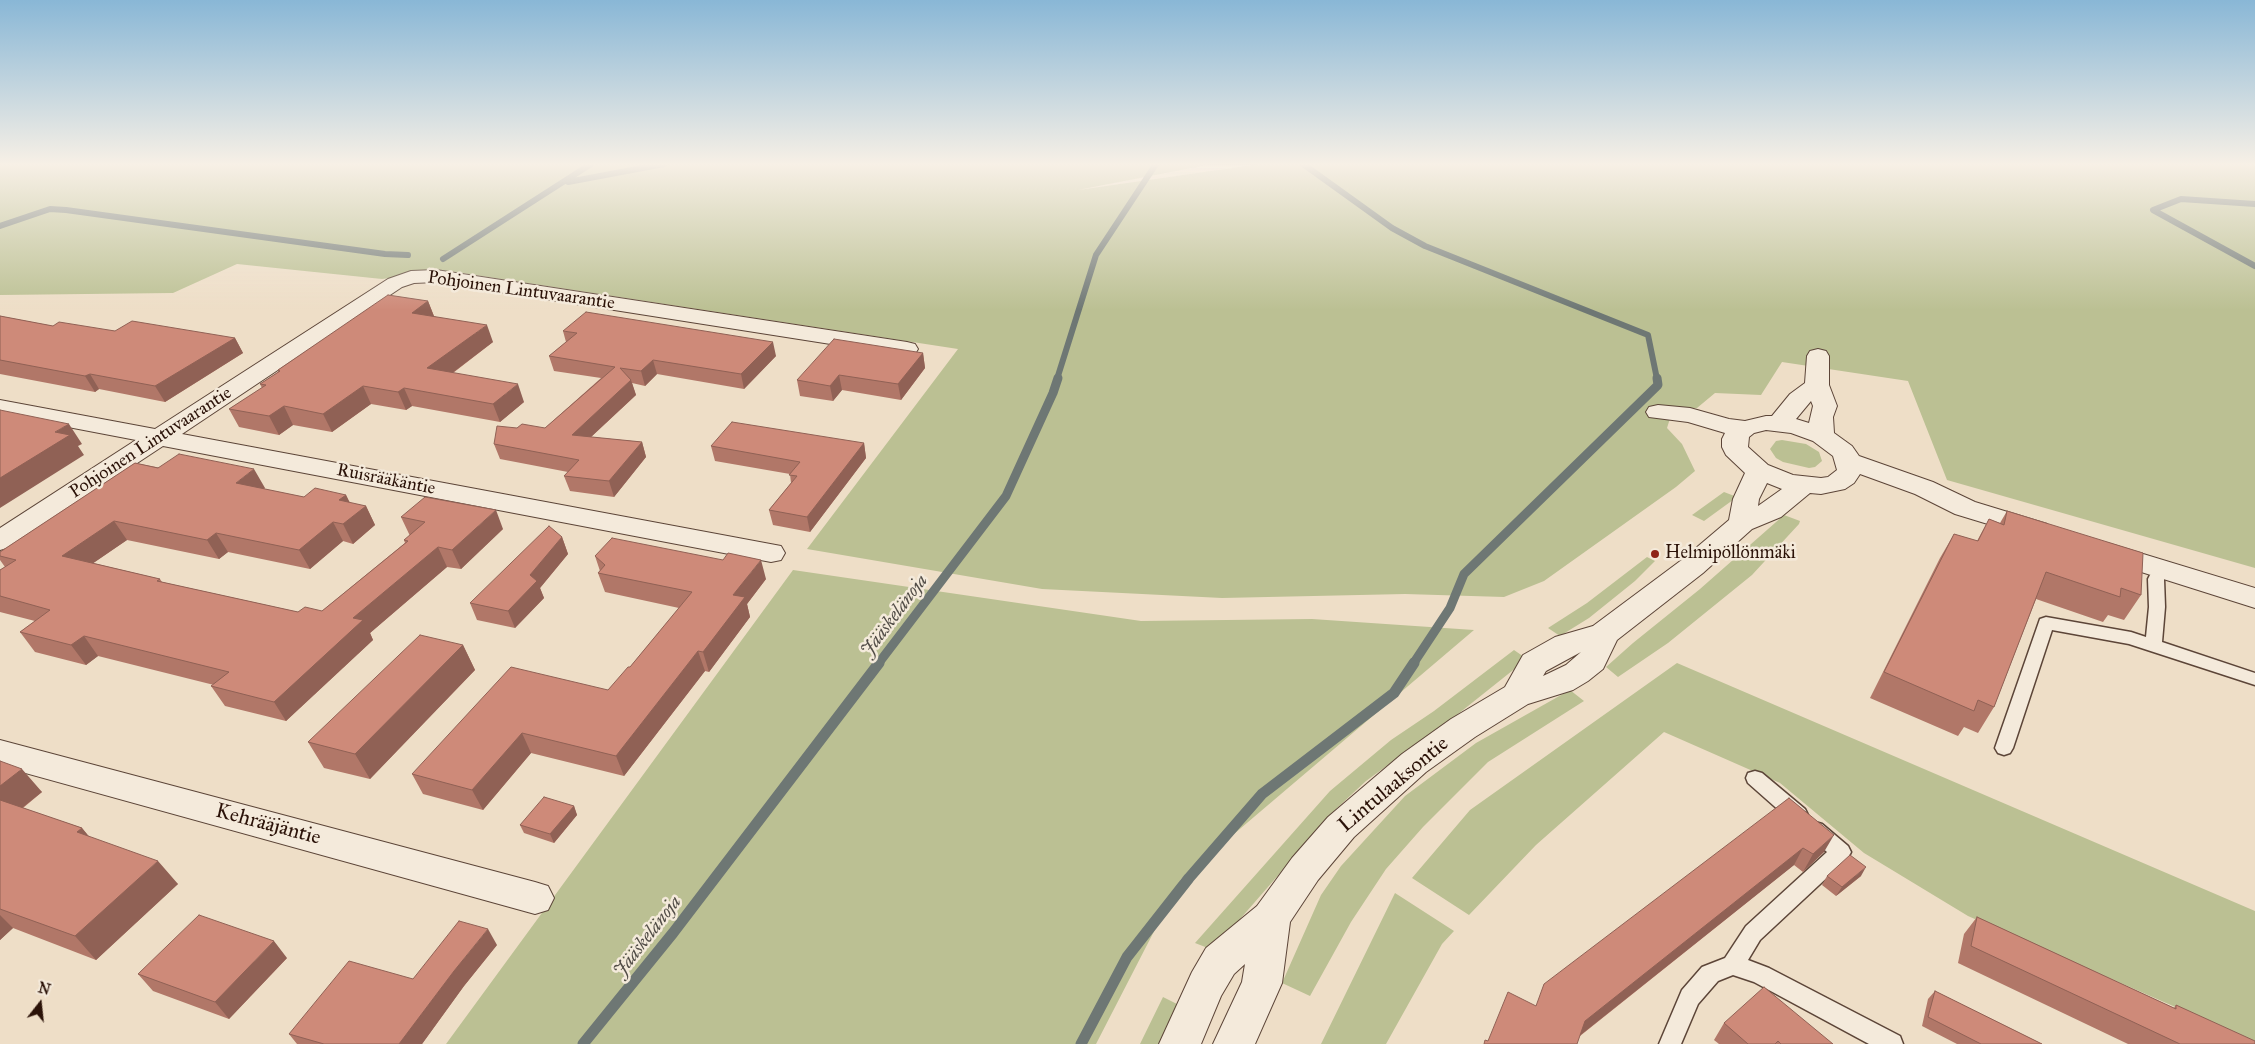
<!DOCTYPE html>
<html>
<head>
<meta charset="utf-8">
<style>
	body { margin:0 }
	#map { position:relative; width:2255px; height:1044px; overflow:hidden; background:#eedec7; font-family:"IM FELL Great Primer",serif }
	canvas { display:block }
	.north { position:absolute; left:15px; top:979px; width:50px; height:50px; -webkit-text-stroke:4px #f4eadb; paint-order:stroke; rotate:16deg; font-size:14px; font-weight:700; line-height:20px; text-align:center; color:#2b1208 }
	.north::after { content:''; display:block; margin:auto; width:18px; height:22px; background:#2b1208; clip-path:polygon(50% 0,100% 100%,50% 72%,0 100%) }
</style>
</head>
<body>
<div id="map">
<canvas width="2255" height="1044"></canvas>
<div class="north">N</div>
</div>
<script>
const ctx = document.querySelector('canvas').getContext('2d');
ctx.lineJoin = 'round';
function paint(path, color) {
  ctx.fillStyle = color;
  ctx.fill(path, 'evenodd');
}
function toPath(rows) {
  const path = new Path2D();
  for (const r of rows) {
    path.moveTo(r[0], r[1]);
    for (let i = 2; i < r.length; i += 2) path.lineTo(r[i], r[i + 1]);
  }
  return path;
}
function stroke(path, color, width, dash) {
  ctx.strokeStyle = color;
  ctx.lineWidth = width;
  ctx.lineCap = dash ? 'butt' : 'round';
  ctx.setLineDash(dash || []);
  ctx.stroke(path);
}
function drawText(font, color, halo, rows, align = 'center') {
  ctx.font = font + ' "IM FELL Great Primer",serif';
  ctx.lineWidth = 5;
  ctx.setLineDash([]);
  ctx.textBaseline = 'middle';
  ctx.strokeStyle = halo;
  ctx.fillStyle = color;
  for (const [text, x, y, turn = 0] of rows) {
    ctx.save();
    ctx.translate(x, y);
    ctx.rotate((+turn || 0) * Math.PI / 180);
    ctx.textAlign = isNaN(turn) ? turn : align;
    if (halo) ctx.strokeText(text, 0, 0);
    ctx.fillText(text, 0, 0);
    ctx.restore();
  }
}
paint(toPath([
	[0,164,1212,164,1078,190,1260,164,2255,164,2255,568,1947,480,1908,381,1782,362,1761,395,1715,393,1697,408,1673,409,1667,428,1682,444,1695,471,1676,487,1544,581,1504,597,1405,594,1222,598,1042,589,807,549,958,349,449,271,382,279,237,264,173,293,0,295],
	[1782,440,1806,444,1819,452,1822,461,1815,467,1809,468,1783,462,1776,458,1770,449,1776,441],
	[1724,492,1737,497,1704,521,1692,515],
	[1784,515,1800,521,1799,524,1752,575,1668,643,1618,677,1606,667,1633,643,1700,589],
	[1647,557,1655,561,1635,581,1589,618,1560,636,1548,628,1587,603],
	[793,570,1141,621,1312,619,1474,630,1181,879,1096,1044,446,1044],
	[1514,650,1527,659,1458,714,1366,781,1336,809,1213,950,1195,943,1330,791,1391,740,1434,711],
	[1677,663,2255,911,2255,1042,1968,916,1864,853,1780,783,1664,732,1536,845,1469,915,1412,878,1470,810],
	[1570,690,1584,701,1488,762,1423,827,1386,869,1351,922,1310,996,1282,983,1321,895,1341,866,1405,796,1476,743],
	[1395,893,1454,931,1442,944,1386,1044,1321,1044],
	[1163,997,1181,1006,1164,1044,1140,1044]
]), '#bbc093');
stroke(toPath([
	[1303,164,1392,228,1425,246,1648,335,1657,379],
	[568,182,664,164],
	[2255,204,2181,199,2153,210,2255,266],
	[0,226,50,209,66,210,385,254,408,255],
	[443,259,591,164],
	[1057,379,1096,255,1156,164]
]), '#6e7774', 6);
stroke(toPath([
	[878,664,1006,496,1053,393,1058,378],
	[1413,664,1450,608,1464,574,1658,385,1657,378]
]), '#6e7774', 9);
stroke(toPath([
	[583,1044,673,933,879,663],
	[1081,1044,1127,957,1189,878,1262,794,1394,693,1414,663]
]), '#6e7774', 11);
const service = toPath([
	[2156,574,2162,575,2164,579,2165,607,2162,642,2255,673,2255,685,2129,644,2052,630,2013,748,2010,753,2004,755,1998,753,1995,748,2040,619,2046,617,2131,632,2146,637,2149,607,2148,579,2150,575,2156,574],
	[1755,771,1762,773,1805,809,1808,815,1805,821,1798,823,1791,821,1748,783,1746,778,1748,773,1755,771],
	[1815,822,1822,824,1848,846,1851,852,1848,858,1760,940,1748,960,1769,968,1900,1036,1903,1044,1869,1044,1754,982,1733,975,1718,981,1698,1004,1681,1044,1659,1044,1682,990,1702,967,1725,958,1746,926,1827,852,1808,836,1805,830,1808,824,1815,822]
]);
const minor = toPath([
	[436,270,907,342,915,344,918,349,915,354,907,356,436,282,414,283,402,287,182,434,781,546,785,553,781,560,771,562,163,446,10,547,0,550,0,528,136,440,0,414,0,400,155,429,388,279,411,271,436,270],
	[1818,349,1826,351,1829,356,1829,385,1837,406,1833,417,1834,433,1852,446,1859,456,1933,482,1975,502,2047,524,2051,530,2047,536,2037,539,1955,514,1915,494,1860,474,1854,483,1845,489,1821,494,1810,493,1781,517,1752,529,1703,573,1617,640,1603,669,1588,681,1573,690,1528,704,1475,737,1426,772,1354,837,1318,880,1290,922,1282,983,1255,1044,1213,1044,1242,982,1245,964,1234,974,1221,996,1201,1044,1159,1044,1192,972,1206,948,1257,906,1292,858,1328,817,1402,754,1451,719,1505,687,1523,655,1555,637,1593,626,1683,559,1729,520,1733,499,1745,473,1726,455,1722,447,1722,439,1725,433,1688,422,1649,417,1646,412,1649,407,1658,405,1690,408,1729,419,1745,421,1766,416,1772,416,1790,394,1805,383,1807,356,1810,351,1818,349],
	[1811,401,1813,406,1809,423,1796,419,1811,401],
	[1766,430,1791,433,1813,441,1833,456,1837,470,1828,477,1821,478,1793,475,1768,465,1748,447,1749,437,1754,433,1766,430],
	[1767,483,1782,489,1758,506,1759,499,1767,483],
	[1581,652,1566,665,1543,676,1546,671,1581,652],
	[2107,543,2255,588,2255,608,2097,558,2093,552,2097,546,2107,543],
	[0,740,535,882,548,886,554,898,548,910,535,914,0,766,0,740]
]);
stroke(service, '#5c4538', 3);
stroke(minor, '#5c4538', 2);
paint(service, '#f4eadb');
paint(minor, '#f4eadb');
paint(toPath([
	[428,301,434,316,493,342,453,373,524,402,500,422,412,406,406,410,371,404,332,432,293,425,279,435,239,427,229,409,262,388,260,384,278,372,278,370],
	[0,316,53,326,115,331,235,338,243,353,165,402,99,389,95,392,0,374],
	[563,331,776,356,744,389,657,374,645,386,632,383,636,395,591,437,642,442,646,457,614,497,570,491,564,476,568,472,500,459,494,444,517,428,545,428,601,378,554,371,549,356,566,342],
	[923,353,925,368,901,400,842,390,833,401,800,396,797,380],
	[864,443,866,458,810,532,773,525,769,510,791,483,790,474,715,461,711,446],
	[135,463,265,488,264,489,304,497,346,495,350,503,366,506,375,525,353,544,343,541,310,569,228,552,219,559,127,540,93,563,160,579,162,582,298,612,322,611,405,543,404,540,410,536,401,517,503,529,461,569,447,567,370,633,373,640,286,721,225,706,211,686,214,685,98,656,86,665,35,652,20,632,35,621,0,612,0,570,5,567,0,560,0,552],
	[2007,511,2141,595,2124,620,2108,615,2103,622,2036,599,1994,707,1978,733,1964,727,1958,736,1870,698,1940,558,1954,534,1977,541,1989,519,2000,523],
	[562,537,568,554,540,588,544,598,515,628,477,620,470,603],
	[595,556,766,579,747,604,750,617,709,672,705,671,624,776,531,753,483,810,423,794,412,774,608,690,630,667,679,608,605,592,598,573,600,571],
	[463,645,475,670,370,779,324,768,308,742],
	[0,761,42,792,23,808,82,828,89,837,178,884,96,960,13,928,0,940],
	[1789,798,1824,852,1803,872,1794,865,1580,1036,1488,1041,1536,1006],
	[574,806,577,815,554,843,524,833,520,825],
	[1827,876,1861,876,1836,896,1822,885],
	[1977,917,2174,1008,2176,1005,2255,1044,2128,1044,1958,963,1964,934],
	[497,945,464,986,422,1044,297,1044,289,1034,413,979],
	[287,958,229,1019,153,991,138,974],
	[1935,991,2042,1044,1957,1044,1922,1026,1928,999],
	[1724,1023,1833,1044,1719,1044,1714,1040]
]), '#b17768');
paint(toPath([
	[428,301,435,319,412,313],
	[487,325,493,342,435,386,427,368],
	[235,338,243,353,165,402,155,386],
	[773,342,776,356,744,389,741,374],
	[923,353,925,368,901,400,898,384],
	[653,360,657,374,645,386,641,371],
	[90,374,99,389,95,392,85,376],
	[839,375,842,390,833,401,830,386],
	[631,380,636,395,577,450,572,435],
	[518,384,524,402,500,422,493,404],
	[363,386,371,404,332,432,323,414],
	[404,388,412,406,406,410,398,392],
	[284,406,293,425,279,435,269,416],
	[69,424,82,444,78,446,84,455,0,508,0,478,55,432],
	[642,442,646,457,614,497,609,481],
	[864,443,866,458,810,532,807,517],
	[254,469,265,488,246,502,236,483],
	[346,495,355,514,339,500],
	[366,506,375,525,353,544,343,524],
	[496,510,503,529,461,569,452,550],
	[114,521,127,540,76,575,62,556],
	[333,522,343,541,310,569,299,550],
	[216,533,228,552,219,559,207,540],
	[562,537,568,554,540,588,544,598,515,628,508,611,530,575],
	[438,547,447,567,370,633,373,640,286,721,274,702,353,618],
	[761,560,766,579,747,604,750,617,709,672,703,652,733,595],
	[84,636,98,656,86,665,71,645],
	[463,645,475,670,370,779,355,754],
	[698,651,705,671,624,776,616,756],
	[522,733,531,753,483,810,472,790],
	[22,769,42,792,8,819,0,810,0,786],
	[574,806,577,815,554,843,550,834],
	[82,828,102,852,77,832],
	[1834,835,1824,852,1803,872,1813,854],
	[1803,848,1794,865,1578,1037,1585,1021],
	[158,861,178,884,96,960,75,936],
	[1866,867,1861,876,1836,896,1842,887],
	[0,915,13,928,0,940],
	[488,929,497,945,464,986,422,1044,399,1044,454,971],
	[274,941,287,958,229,1019,215,1002]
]), '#906155');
const building = toPath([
	[388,295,428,301,412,313,487,325,427,368,518,384,493,404,404,388,398,392,363,386,323,414,284,406,269,416,229,409,266,385,260,384,280,371,278,370,388,295],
	[586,312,773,342,741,374,653,360,641,371,620,368,631,380,572,435,642,442,609,481,564,476,579,460,494,444,497,426,517,428,522,424,545,428,615,367,549,356,577,333,563,331,586,312],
	[0,316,53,326,59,322,115,331,132,321,235,338,155,386,90,374,85,376,0,360,0,316],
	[834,339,923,353,898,384,839,375,830,386,797,380,834,339],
	[0,410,69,424,55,432,70,435,0,478,0,410],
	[732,422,864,443,807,517,769,510,797,476,789,475,800,462,711,446,732,422],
	[179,454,254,469,236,483,304,497,315,488,346,495,339,500,366,506,343,524,333,522,299,550,216,533,207,540,114,521,62,556,160,579,157,581,298,612,305,607,322,611,408,541,404,540,425,522,401,517,425,497,496,510,452,550,438,547,353,618,363,620,274,702,211,686,229,672,84,636,71,645,20,632,50,610,0,596,0,570,16,560,0,556,0,552,135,463,158,468,179,454],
	[2007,511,2143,553,2141,595,2121,588,2120,597,2046,572,1994,707,1978,700,1974,711,1884,672,1954,534,1978,541,1989,519,2004,525,2007,511],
	[549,526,562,537,530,575,537,581,508,611,470,603,549,526],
	[612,538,723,560,728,553,761,560,733,595,745,597,703,652,698,651,616,756,522,733,472,790,412,774,511,667,608,690,628,667,630,667,692,592,598,573,605,565,595,556,612,538],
	[420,635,463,645,355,754,308,742,420,635],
	[0,761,22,769,0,786,0,761],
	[544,797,574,806,550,834,520,825,544,797],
	[1789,798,1834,835,1813,854,1803,848,1585,1021,1577,1044,1484,1044,1485,1040,1488,1041,1508,992,1536,1006,1544,984,1789,798],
	[0,800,82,828,77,832,158,861,75,936,0,909,0,800],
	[1850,855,1866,867,1842,887,1827,876,1850,855],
	[199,915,274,941,215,1002,138,974,199,915],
	[1977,917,2176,1009,2176,1005,2255,1041,2255,1044,2180,1044,1971,946,1977,917],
	[459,921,488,929,454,971,399,1044,324,1044,289,1034,349,961,413,979,459,921],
	[1764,987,1833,1044,1781,1044,1778,1041,1775,1044,1748,1044,1724,1023,1764,987],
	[1935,991,2042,1044,1981,1044,1928,1017,1935,991]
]);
paint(building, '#ce8a79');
stroke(building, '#906155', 1);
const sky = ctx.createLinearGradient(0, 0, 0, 310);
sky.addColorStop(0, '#89b7d6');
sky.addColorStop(0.53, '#f7f0e6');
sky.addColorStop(1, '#f7f0e600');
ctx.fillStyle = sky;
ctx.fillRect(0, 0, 2255, 310);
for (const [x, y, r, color] of [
	[1655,554,5,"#8f2418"]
]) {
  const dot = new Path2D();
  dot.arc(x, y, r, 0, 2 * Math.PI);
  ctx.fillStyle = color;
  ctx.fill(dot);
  stroke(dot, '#f4eadb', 2);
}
drawText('18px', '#2b1208', '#f4eadb', [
	["Pohjoinen Lintuvaarantie",521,291,8],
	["Pohjoinen Lintuvaarantie",151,443,-33],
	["Ruisrääkäntie",386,480,11]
]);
drawText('18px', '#2b1208', '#f4eadb', [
	["Helmipöllönmäki",1665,554]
], 'left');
drawText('italic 19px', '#524d47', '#f4eadb', [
	["Jääskelänoja",895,616,-53],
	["Jääskelänoja",648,937,-52]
]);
drawText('21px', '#2b1208', '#f4eadb', [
	["Lintulaaksontie",1394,785,-40],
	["Kehrääjäntie",268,825,15]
]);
</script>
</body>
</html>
